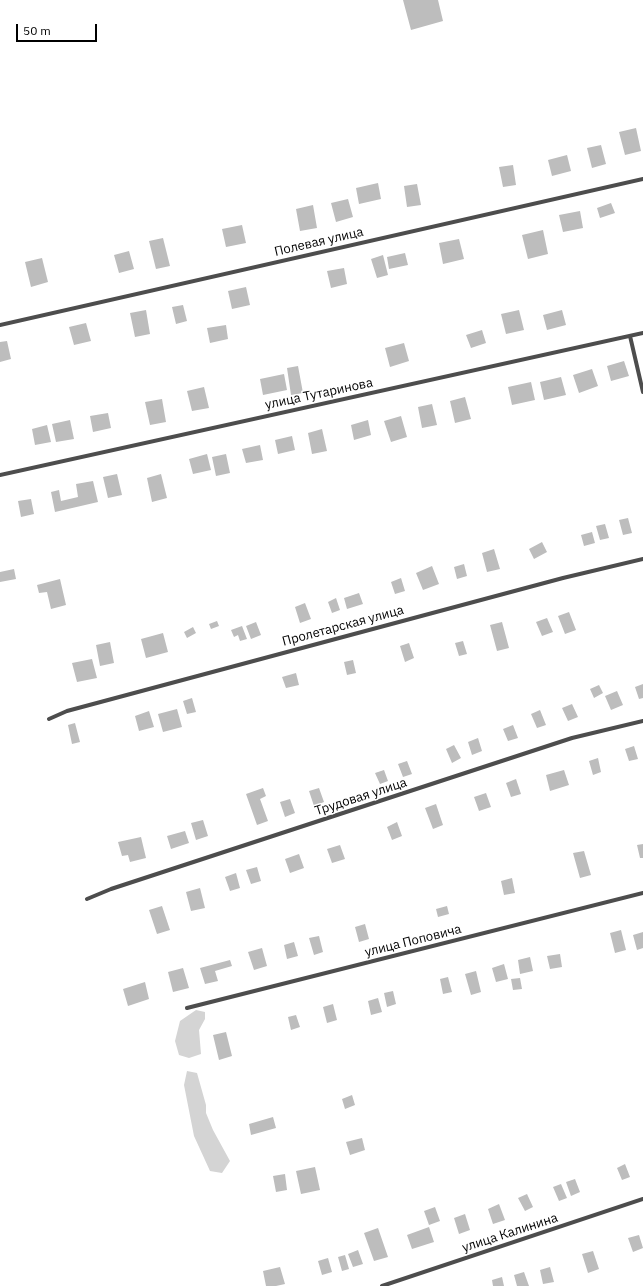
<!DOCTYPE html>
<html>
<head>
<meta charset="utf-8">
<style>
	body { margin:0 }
	#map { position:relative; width:643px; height:1286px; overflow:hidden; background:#fff; font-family:"IBM Plex Sans",sans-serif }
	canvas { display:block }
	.scale { position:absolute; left:16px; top:24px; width:81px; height:18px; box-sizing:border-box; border:2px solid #000; border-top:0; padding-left:5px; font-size:12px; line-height:14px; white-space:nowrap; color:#000; -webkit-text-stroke:3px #fff; paint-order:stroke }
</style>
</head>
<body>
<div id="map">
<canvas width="643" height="1286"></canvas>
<div class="scale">50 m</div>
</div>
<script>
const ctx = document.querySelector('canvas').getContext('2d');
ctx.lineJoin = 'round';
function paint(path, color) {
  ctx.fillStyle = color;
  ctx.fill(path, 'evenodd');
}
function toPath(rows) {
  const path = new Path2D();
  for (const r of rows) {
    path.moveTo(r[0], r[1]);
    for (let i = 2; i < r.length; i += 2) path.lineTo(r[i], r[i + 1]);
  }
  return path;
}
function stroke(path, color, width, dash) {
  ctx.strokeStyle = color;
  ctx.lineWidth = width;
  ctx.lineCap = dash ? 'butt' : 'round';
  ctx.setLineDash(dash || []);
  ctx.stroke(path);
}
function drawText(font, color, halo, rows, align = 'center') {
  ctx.font = font + ' "IBM Plex Sans",sans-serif';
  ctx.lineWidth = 3;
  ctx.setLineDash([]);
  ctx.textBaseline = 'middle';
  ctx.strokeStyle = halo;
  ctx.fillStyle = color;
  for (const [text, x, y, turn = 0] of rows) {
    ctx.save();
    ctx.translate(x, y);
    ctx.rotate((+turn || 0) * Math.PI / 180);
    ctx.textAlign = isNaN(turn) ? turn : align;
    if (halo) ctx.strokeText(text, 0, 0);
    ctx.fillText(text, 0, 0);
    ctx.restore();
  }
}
paint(toPath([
	[196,1010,205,1012,205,1019,199,1030,201,1054,189,1058,179,1055,175,1041,180,1021],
	[187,1071,197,1073,206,1105,206,1113,213,1130,230,1161,222,1173,210,1171,194,1136,184,1085]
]), '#d4d4d4');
paint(toPath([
	[403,0,438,0,443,21,411,30],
	[636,128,641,151,625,155,619,132],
	[601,145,606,164,592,168,587,148],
	[567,155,571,171,552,176,548,160],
	[513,165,516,185,503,187,499,167],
	[378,183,381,199,359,204,356,188],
	[417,184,421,205,407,207,404,186],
	[348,199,353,217,336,222,331,203],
	[611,203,615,213,600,218,597,208],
	[313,205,317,228,300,231,296,209],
	[580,211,583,228,563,232,559,215],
	[242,225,246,243,226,247,222,229],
	[543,230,548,254,528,259,522,235],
	[163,238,170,266,156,269,149,241],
	[459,239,464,259,443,264,439,243],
	[129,251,134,269,119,273,114,255],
	[405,253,408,265,389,269,387,257],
	[383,255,388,275,377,278,371,259],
	[42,258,48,282,31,287,25,262],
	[344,268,347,284,331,288,327,271],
	[246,287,250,305,232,309,228,291],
	[183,305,187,321,176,324,172,307],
	[146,310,150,334,135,337,130,313],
	[519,310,524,330,506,334,501,314],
	[562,310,566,325,547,330,543,315],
	[86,323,91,341,74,345,69,327],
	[226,325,228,339,210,343,207,328],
	[482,330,486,343,471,348,466,335],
	[7,341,11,359,0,362,0,342],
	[404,343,409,361,390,367,385,348],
	[624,361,629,376,611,381,607,366],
	[298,366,303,393,291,395,287,368],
	[592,369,598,386,579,393,573,375],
	[284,374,287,390,263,395,260,379],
	[561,377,566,395,544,400,540,382],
	[531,382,535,400,512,405,508,387],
	[204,387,209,408,192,411,187,391],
	[465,397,471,419,455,423,450,401],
	[162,399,166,422,150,425,145,402],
	[432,404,437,425,422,428,418,407],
	[108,413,111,428,93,432,90,416],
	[401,416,407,437,391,442,384,421],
	[70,420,74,439,56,442,52,424],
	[368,420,371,435,354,440,351,425],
	[47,425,51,442,35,445,32,429],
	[322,429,327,451,312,454,308,433],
	[292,436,295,450,278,454,275,440],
	[260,445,263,460,246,463,242,449],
	[207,454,211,470,193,474,189,459],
	[226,454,230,473,216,476,212,457],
	[117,474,122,495,108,498,103,477],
	[161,474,167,498,152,502,147,478],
	[93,481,98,502,55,512,51,492,59,490,61,501,78,497,76,484],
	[31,499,34,514,21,517,18,501],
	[628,518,632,533,623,535,619,520],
	[605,524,609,538,600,540,596,526],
	[592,532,595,543,584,546,581,535],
	[542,542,547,552,534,559,529,549],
	[494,549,500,569,487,572,482,553],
	[464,564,467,576,457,579,454,567],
	[432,566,439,584,423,590,416,573],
	[14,569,16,579,0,582,0,572],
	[401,578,405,591,395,594,391,582],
	[60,579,66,605,51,609,47,592,39,593,37,585],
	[359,593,363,604,347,609,344,598],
	[336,598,340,610,332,613,328,602],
	[305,603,311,619,300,623,295,607],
	[569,612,576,630,565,634,558,616],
	[547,618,553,632,542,636,536,622],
	[217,621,219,626,211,629,209,624],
	[256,622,261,635,251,639,246,626],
	[502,622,509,648,497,651,490,625],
	[242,626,247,639,240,641,238,635,234,637,231,630],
	[193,627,196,633,187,638,184,632],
	[163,633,168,652,146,658,141,639],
	[463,641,467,654,459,656,455,643],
	[110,642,114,663,100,666,96,645],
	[409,643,414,658,405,662,400,646],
	[92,659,97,678,77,682,72,663],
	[353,660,356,673,347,675,344,662],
	[296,673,299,685,286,688,282,677],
	[643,684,643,698,639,699,635,687],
	[599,685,603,693,594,698,590,689],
	[617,691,623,705,611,710,605,696],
	[192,698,196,712,187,714,183,701],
	[572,704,578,717,568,721,562,708],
	[177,709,182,727,163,732,158,714],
	[540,710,546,725,537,728,531,714],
	[149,711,154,727,139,731,135,716],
	[75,723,80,742,72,744,68,725],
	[513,725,518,738,508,741,503,729],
	[478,738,482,751,472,755,468,742],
	[454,745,461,758,452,763,446,749],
	[634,746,638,759,629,761,625,749],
	[598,758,601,772,593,775,589,761],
	[407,761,412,774,403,777,398,764],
	[384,770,388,781,380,784,375,773],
	[564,770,569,785,550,791,546,775],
	[516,779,521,794,511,797,506,783],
	[263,788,266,796,260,799,268,821,257,825,246,794],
	[319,788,324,802,314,806,309,791],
	[486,793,491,807,479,811,474,797],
	[290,799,295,813,285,817,280,802],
	[436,804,443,825,433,829,425,808],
	[203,820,208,836,196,840,191,823],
	[397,822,402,836,392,840,387,827],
	[185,831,189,843,171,849,167,836],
	[141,837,146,858,130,862,128,855,122,856,118,842],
	[643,844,643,858,640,858,637,845],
	[340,845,345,859,332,863,327,849],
	[584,851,591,875,580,878,573,853],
	[299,854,304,868,290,873,285,859],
	[257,867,261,881,251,884,246,870],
	[236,873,240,888,230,891,225,877],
	[512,878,515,893,504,895,501,881],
	[200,888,205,908,191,911,186,892],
	[162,906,170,930,157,934,149,910],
	[447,906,449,914,438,917,436,909],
	[365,924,369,939,359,942,355,927],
	[621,930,626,950,615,953,610,933],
	[643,932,643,948,637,950,633,935],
	[319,936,323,952,314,955,309,938],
	[294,942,298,956,287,959,284,945],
	[262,948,267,966,254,970,248,952],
	[560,954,562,967,550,969,547,956],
	[530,957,533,971,520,974,518,960],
	[230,960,232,966,215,971,218,981,205,984,200,968],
	[504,964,508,979,496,982,492,968],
	[183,968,189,988,173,992,168,972],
	[476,971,481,992,471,995,465,974],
	[448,977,452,992,443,994,440,979],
	[520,978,522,989,513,990,511,979],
	[145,982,149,999,128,1006,123,989],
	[393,991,396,1004,387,1007,384,993],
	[378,998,382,1012,371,1015,368,1001],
	[333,1004,337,1020,327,1023,323,1007],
	[296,1015,300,1027,291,1030,288,1017],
	[226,1032,232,1056,219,1060,213,1035],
	[352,1095,355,1105,345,1109,342,1099],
	[273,1117,276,1128,251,1135,249,1124],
	[362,1138,365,1150,350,1155,346,1142],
	[625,1164,630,1177,622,1180,617,1168],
	[315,1167,320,1190,301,1194,296,1171],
	[285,1174,287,1190,276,1192,273,1176],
	[575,1179,580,1192,571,1196,566,1182],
	[561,1184,567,1198,559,1201,553,1187],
	[527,1194,533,1207,525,1211,518,1198],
	[499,1204,505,1220,493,1224,488,1209],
	[435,1207,440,1221,429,1225,424,1211],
	[465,1214,470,1230,459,1234,454,1218],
	[429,1227,434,1242,412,1249,407,1235],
	[378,1228,388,1257,374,1261,364,1233],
	[639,1235,643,1248,633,1252,628,1238],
	[358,1250,363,1264,353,1267,348,1254],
	[593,1251,599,1269,588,1273,582,1254],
	[345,1255,349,1269,342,1271,338,1257],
	[328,1258,332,1272,322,1275,318,1261],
	[280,1267,285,1284,276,1286,266,1286,263,1271],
	[550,1267,554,1282,543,1284,540,1270],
	[524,1272,529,1286,517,1286,514,1275],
	[502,1277,504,1286,493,1286,492,1280]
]), '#bdbdbd');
stroke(toPath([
	[0,325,643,179],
	[630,336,643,392],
	[0,475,643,333],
	[49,719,67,711,563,578,643,559],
	[87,899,111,889,572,738,643,721],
	[187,1008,643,893],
	[382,1286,643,1199]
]), '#4d4d4d', 4);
drawText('13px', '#000', '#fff', [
	["Полевая улица",319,242,-13],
	["улица Тутаринова",319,394,-12],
	["Пролетарская улица",343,626,-15],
	["Трудовая улица",361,797,-18],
	["улица Поповича",413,941,-14],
	["улица Калинина",510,1233,-18]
]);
</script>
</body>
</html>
